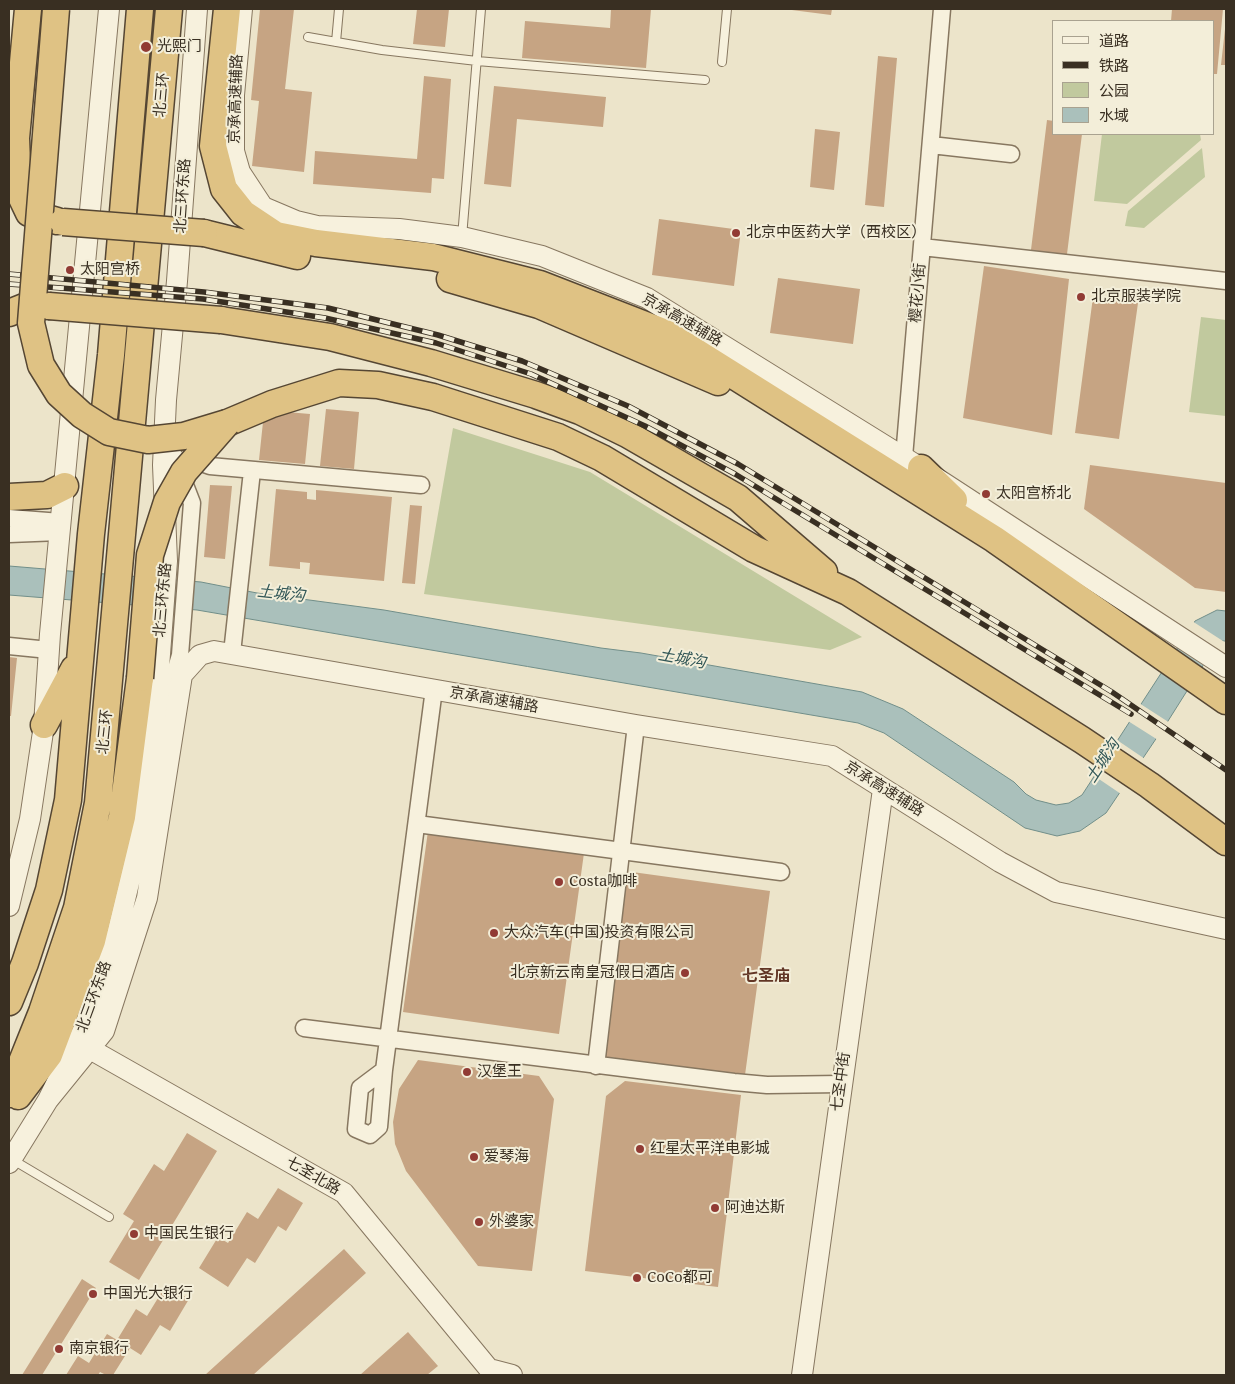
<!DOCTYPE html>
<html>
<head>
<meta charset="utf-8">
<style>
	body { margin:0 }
	#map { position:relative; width:1235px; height:1384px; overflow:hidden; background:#ece4ca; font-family:"Noto Serif","Noto Sans SC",serif }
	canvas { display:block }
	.frame { position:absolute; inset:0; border:10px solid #392f22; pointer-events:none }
	.legend { position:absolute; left:1052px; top:20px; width:162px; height:115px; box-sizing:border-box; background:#f3eed9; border:1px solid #a9a290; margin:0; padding:6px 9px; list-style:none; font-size:15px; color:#392f22 }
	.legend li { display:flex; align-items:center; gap:10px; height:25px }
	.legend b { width:25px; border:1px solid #a9a290 }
</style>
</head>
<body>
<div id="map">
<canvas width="1235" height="1384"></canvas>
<div class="frame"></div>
<ul class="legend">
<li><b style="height:6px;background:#f7f1dd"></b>道路</li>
<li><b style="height:6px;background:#392f22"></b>铁路</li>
<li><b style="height:14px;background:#c1c99e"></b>公园</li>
<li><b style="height:14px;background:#aac0bb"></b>水域</li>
</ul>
</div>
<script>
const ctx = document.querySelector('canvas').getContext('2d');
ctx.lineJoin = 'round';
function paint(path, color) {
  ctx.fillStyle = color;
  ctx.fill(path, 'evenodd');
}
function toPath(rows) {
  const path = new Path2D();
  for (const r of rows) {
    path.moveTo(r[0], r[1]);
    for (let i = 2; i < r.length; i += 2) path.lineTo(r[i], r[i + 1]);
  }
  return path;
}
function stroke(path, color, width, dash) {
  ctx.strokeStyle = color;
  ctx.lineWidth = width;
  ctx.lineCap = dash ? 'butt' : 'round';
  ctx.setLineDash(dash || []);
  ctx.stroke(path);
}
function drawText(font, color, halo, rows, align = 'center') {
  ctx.font = font + ' "Noto Serif","Noto Sans SC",serif';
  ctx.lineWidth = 4;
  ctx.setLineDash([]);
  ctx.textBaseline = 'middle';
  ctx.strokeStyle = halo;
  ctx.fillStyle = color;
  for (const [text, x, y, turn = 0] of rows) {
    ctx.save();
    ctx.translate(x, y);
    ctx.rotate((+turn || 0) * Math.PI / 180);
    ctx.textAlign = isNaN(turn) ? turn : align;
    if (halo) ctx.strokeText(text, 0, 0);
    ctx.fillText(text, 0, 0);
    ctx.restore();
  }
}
paint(toPath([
	[1102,134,1200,134,1201,140,1127,204,1094,201],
	[1202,148,1205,177,1144,228,1125,226,1128,211],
	[1201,317,1226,320,1226,416,1189,412],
	[453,428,590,472,862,637,830,650,424,594]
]), '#c1c99e');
const water = toPath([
	[9,566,201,582,257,593,384,610,601,648,641,653,862,692,903,709,1014,782,1026,794,1036,800,1056,805,1069,803,1082,795,1195,621,1217,610,1226,611,1226,641,1222,641,1216,645,1168,721,1106,813,1080,831,1057,836,1025,828,884,733,858,723,197,610,9,595,9,566]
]);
paint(water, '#aac0bb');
stroke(water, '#718e89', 1);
paint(toPath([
	[1192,621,1226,643,1217,647,1205,666,1175,646],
	[1139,703,1170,723,1158,740,1128,721],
	[1117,740,1145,759,1121,794,1093,775]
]), '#ece4ca');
paint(toPath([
	[260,9,294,9,285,89,312,92,304,172,252,166,259,101,251,100],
	[417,9,449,9,445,47,413,44],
	[611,9,651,9,646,68,522,58,525,21,610,28],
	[784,9,832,9,831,15],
	[1172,9,1223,9,1217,74,1214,74,1214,21,1171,21],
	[1225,29,1226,29,1226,65,1221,65],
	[878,56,897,58,884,207,865,205],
	[424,76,451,79,444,179,432,178,431,193,313,184,315,151,417,159],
	[494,86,606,97,603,127,517,119,511,187,484,184],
	[1047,120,1054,121,1054,134,1082,134,1065,270,1029,266],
	[815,129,840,132,834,190,810,187],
	[659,219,741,230,734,286,652,275],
	[984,266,1069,279,1052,435,963,418],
	[778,278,860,289,853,344,770,333],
	[1093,297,1138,303,1119,439,1075,433],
	[326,409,359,412,354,469,320,466],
	[275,411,310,414,305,464,259,460,263,422],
	[1090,465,1226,483,1226,592,1195,588,1084,509],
	[210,485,232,486,225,559,204,557],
	[276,489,307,492,307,499,316,500,316,490,392,497,384,581,309,574,310,563,300,562,300,569,269,566],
	[410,505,422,506,415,584,402,583],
	[9,657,17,658,11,716,9,716],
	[428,831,584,853,559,1034,403,1012],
	[625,871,770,891,745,1075,600,1056],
	[418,1060,539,1076,554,1099,532,1271,478,1266,406,1171,395,1144,393,1122,399,1089],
	[625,1081,741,1095,718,1287,585,1271,606,1096],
	[187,1133,217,1151,139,1280,109,1262,134,1221,123,1214,154,1164,164,1171],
	[278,1188,303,1203,286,1231,278,1226,255,1263,247,1258,228,1287,199,1268,218,1237,228,1243,247,1212,258,1219],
	[344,1249,366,1273,253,1375,205,1375],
	[82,1279,96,1288,42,1375,22,1375],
	[166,1285,189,1299,170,1331,160,1325,141,1355,130,1348,113,1375,106,1375,100,1372,98,1375,66,1375,78,1356,89,1363,107,1334,117,1340,136,1309,147,1316],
	[408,1332,438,1366,427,1375,360,1375]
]), '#c6a483');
const service = toPath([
	[308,37,382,50,477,61,705,80],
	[336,42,339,9],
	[722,62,727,9],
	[462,237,481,9],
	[13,1160,109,1217]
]);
const minor = toPath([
	[931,145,1011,154],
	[922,247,1226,281],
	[904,457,942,9],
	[187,458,210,466,421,485],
	[9,518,61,522],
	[9,534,60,532],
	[9,646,49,650],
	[232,653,252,471],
	[160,723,180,655,192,503,173,454,171,434],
	[417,824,781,872],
	[304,1028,734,1082,767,1085,841,1084],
	[596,1066,636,725],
	[384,1070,379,1127,370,1135,356,1129,360,1088,384,1070,434,689]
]);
const tertiary = toPath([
	[242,9,234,95,234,151,240,172,263,207,296,221,317,226,399,229,462,237,542,256,647,298,921,468,1226,667],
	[9,906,30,819,44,725,50,634,109,9],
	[90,1049,344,1193,489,1369,512,1375],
	[48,1100,104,1031,147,898,182,675,200,655,214,651,636,725,832,756,1000,862,1056,892,1226,929],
	[9,1163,48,1100,84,1028,117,933,140,837,153,747,167,561,163,465,166,400,177,281,197,9],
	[802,1375,883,789]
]);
const trunk = toPath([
	[28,9,16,138,18,190,29,213,57,221],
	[227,9,213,146,224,189,243,213,276,235,316,243,433,257,540,284,666,333,994,539,1226,701],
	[204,233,297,256],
	[450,279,539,305,718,382],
	[9,313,29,305,49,306],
	[221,320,330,337,431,363,536,395,580,411,627,434,738,498,824,572],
	[227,423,272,404,339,383,378,385,433,397,558,437,602,458,754,549,848,592,1082,740,1149,785,1226,842],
	[921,468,954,500],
	[9,497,47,495,65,486],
	[44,725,74,669],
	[9,1002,25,963,49,890,68,800,91,534,111,355,140,9],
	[9,1094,42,1012,77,908,98,803,169,9],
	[18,1096,49,1055,92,941,122,817,140,678]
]);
stroke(service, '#877760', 10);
stroke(minor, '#877760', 19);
stroke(tertiary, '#877760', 22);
stroke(trunk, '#554633', 29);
stroke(service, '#f7f1dd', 8);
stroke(minor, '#f7f1dd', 16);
stroke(tertiary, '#f7f1dd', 20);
stroke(trunk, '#dfc284', 26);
const rail = toPath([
	[9,274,204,292,328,308,438,335,522,361,628,406,738,464,1112,692,1226,770],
	[9,284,203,299,325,318,436,343,531,374,645,426,735,474,1131,714]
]);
stroke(rail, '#392f22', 5.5);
stroke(rail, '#f3eed9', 4, [11]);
const trunkBridge = toPath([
	[56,9,31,323,41,365,59,394,82,415,109,432,148,440,184,436,227,423],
	[63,222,204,233],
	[49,306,221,320],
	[140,678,150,555,167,502,184,472,227,423]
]);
stroke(trunkBridge, '#554633', 29, []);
stroke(trunkBridge, '#dfc284', 26);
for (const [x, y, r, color] of [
	[146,47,6,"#913b34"],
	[736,233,5,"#913b34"],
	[70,270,5,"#913b34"],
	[1081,297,5,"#913b34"],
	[986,494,5,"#913b34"],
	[559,882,5,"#913b34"],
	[494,933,5,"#913b34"],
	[685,973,5,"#913b34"],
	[467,1072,5,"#913b34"],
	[640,1149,5,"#913b34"],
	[474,1157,5,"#913b34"],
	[715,1208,5,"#913b34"],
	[479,1222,5,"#913b34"],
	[134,1234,5,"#913b34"],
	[637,1278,5,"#913b34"],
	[93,1294,5,"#913b34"],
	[59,1349,5,"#913b34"]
]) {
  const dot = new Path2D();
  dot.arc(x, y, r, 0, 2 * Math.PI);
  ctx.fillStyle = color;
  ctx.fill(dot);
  stroke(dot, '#f3eed9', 2);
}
drawText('15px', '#392f22', '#f3eed9', [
	["光熙门",157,47],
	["北京中医药大学（西校区）",746,233],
	["太阳宫桥",80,270],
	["北京服装学院",1091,297],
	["太阳宫桥北",996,494],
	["Costa咖啡",569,882],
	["大众汽车(中国)投资有限公司",504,933],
	["北京新云南皇冠假日酒店",675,973,"right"],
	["汉堡王",477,1072],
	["红星太平洋电影城",650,1149],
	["爱琴海",484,1157],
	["阿迪达斯",725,1208],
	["外婆家",489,1222],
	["中国民生银行",144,1234],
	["CoCo都可",647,1278],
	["中国光大银行",103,1294],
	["南京银行",69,1349]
], 'left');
drawText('15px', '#392f22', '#f3eed9', [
	["北三环",162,95,-85],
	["京承高速辅路",236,99,-88],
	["北三环东路",183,196,-86],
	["樱花小街",918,293,-85],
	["京承高速辅路",682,320,30],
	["北三环东路",163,600,-85],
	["京承高速辅路",494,700,10],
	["北三环",105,732,-84],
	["京承高速辅路",884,789,32],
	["北三环东路",94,997,-70],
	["七圣中街",841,1082,-82],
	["七圣北路",313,1176,30]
]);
drawText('italic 16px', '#325757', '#f3eed9', [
	["土城沟",281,594,6],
	["土城沟",682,659,10],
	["土城沟",1103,761,-57]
]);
drawText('bold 16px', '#623625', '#f3eed9', [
	["七圣庙",766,976]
]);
</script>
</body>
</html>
